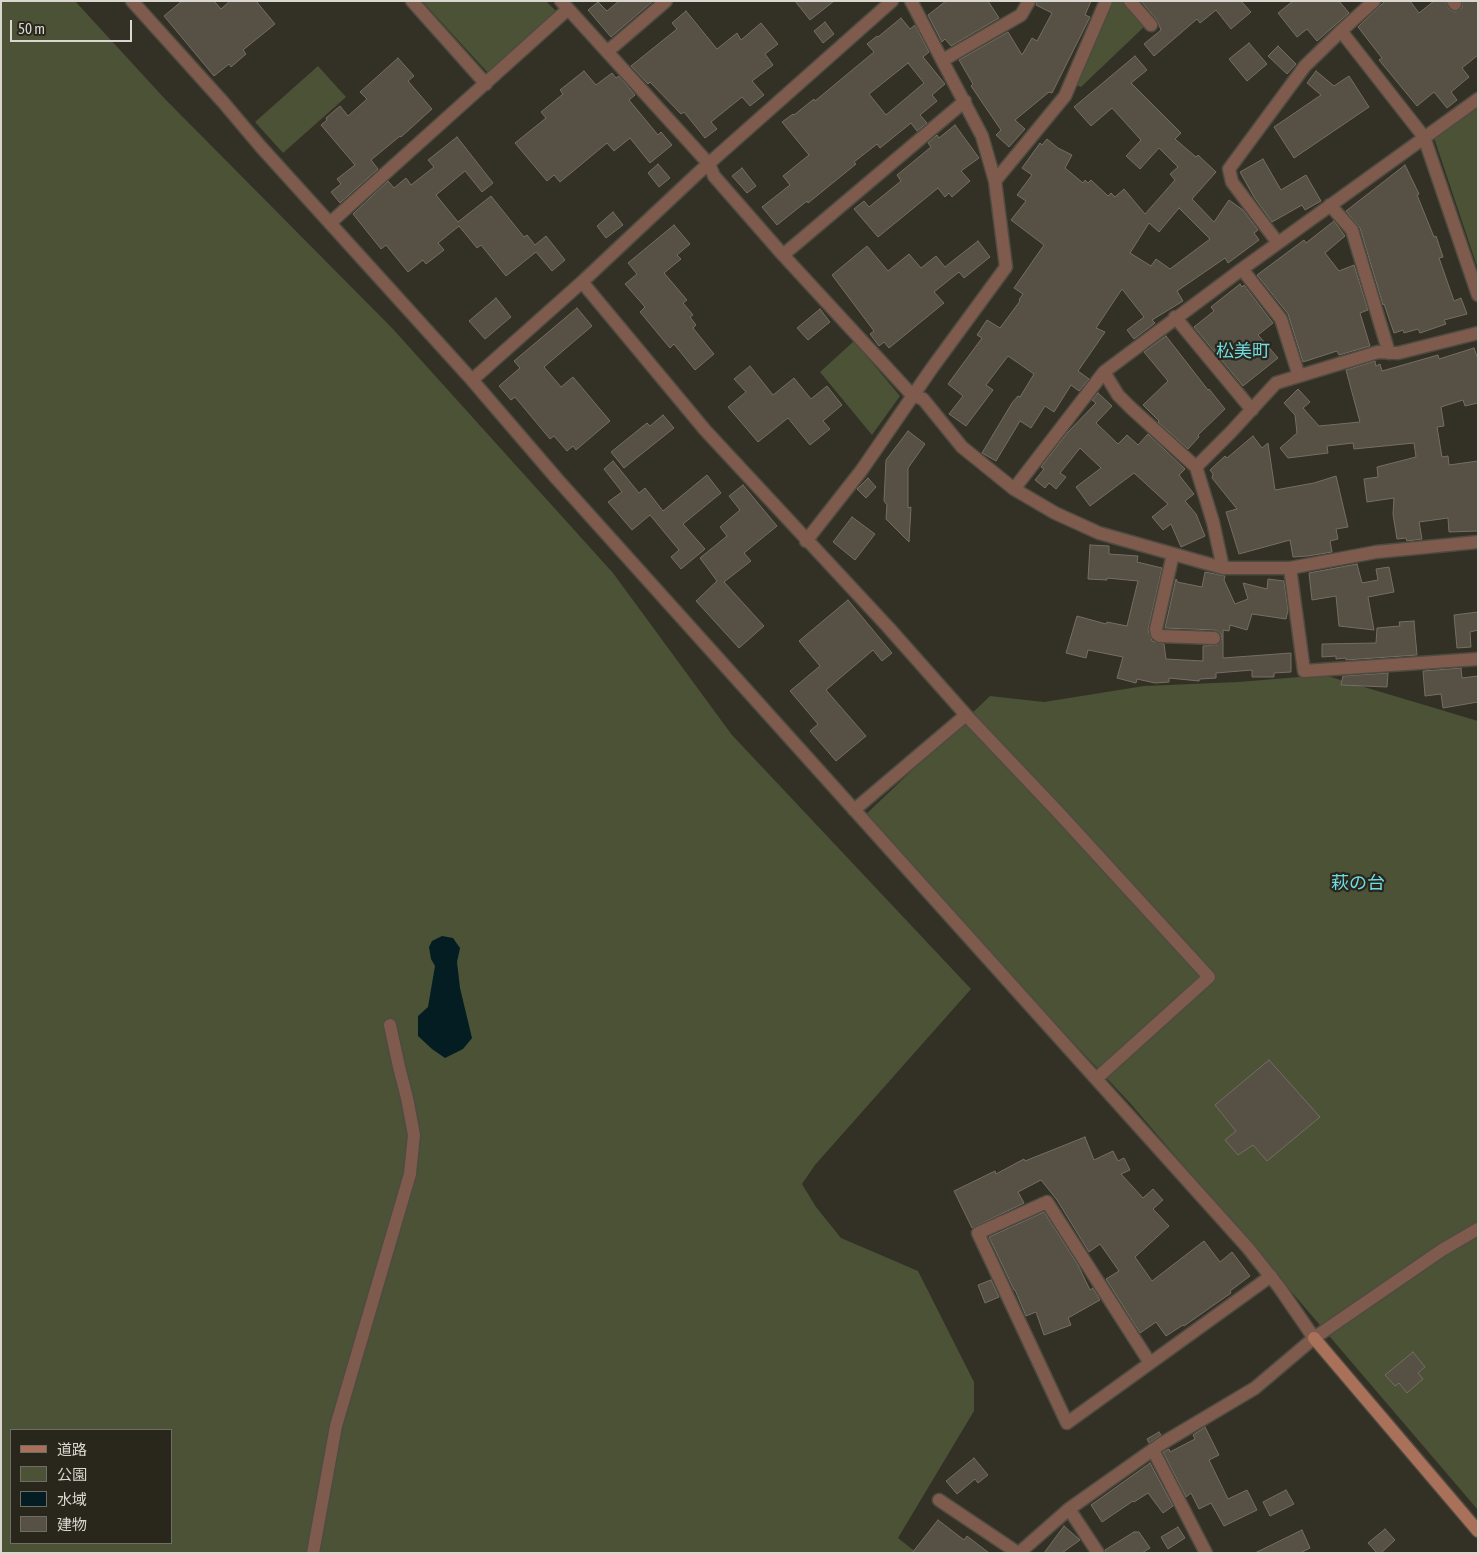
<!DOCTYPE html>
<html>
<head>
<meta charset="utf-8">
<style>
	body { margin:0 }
	#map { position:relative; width:1479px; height:1554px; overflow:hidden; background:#333025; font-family:"Asap Condensed","Noto Sans JP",sans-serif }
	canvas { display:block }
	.frame { position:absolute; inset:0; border:2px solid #dad7d1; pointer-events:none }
	.legend { position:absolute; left:10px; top:1429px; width:162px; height:115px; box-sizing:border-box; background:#29261b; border:1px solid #706d64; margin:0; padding:6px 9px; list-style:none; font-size:15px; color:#dad7d1 }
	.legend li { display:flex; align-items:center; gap:10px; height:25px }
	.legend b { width:25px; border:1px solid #706d64 }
	.scale { position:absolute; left:10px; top:20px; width:122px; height:22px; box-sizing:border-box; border:2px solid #dad7d1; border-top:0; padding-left:6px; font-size:15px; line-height:18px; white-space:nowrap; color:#dad7d1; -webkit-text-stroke:4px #29261b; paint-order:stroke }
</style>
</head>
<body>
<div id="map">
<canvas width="1479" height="1554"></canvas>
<div class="frame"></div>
<ul class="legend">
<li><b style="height:6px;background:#aa715a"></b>道路</li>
<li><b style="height:14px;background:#4b5236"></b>公園</li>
<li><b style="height:14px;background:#031d23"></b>水域</li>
<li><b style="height:14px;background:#575045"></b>建物</li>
</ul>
<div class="scale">50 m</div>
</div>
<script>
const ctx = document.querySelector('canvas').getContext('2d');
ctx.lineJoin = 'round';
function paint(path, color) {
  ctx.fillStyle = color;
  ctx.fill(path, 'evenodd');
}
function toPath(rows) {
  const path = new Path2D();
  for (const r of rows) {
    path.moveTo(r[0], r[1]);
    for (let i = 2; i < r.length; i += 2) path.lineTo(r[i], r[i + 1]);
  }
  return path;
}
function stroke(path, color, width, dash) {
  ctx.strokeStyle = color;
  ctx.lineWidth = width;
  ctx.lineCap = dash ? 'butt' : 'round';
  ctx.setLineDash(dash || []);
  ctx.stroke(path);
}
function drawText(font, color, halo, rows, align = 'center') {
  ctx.font = font + ' "Asap Condensed","Noto Sans JP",sans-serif';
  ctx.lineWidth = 4.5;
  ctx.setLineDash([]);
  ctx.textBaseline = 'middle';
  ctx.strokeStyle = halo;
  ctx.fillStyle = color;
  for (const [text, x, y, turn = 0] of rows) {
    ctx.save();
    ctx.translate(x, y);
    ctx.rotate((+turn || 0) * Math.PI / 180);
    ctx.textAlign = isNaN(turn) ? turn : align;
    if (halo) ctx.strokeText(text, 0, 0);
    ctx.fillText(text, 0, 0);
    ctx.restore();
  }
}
paint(toPath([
	[1,1,75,1,165,99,392,328,613,573,732,735,971,989,815,1165,802,1184,816,1207,841,1238,918,1271,974,1382,974,1411,898,1538,917,1553,1,1553],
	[11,1430,171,1430,171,1543,11,1543],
	[422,1,546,1,556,11,488,73],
	[1112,1,1125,1,1146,25,1081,87,1076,85],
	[318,66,346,97,283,153,255,122],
	[1478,107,1478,269,1434,138],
	[854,341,900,396,872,435,820,372],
	[1324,675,1478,721,1478,1510,1130,1103,862,818,990,696,1044,702,1144,686,1238,682]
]), '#4b5236');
paint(toPath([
	[442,936,453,938,460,948,457,962,460,988,472,1038,463,1049,445,1058,432,1049,418,1036,418,1016,428,1007,435,966,431,959,429,947,432,941]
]), '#031d23');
const building = toPath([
	[182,1,214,1,221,9,230,1,256,1,275,24,243,50,246,54,231,67,229,64,214,76,164,16,182,1],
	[619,1,653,1,611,37,588,10,598,2,607,11,619,1],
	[795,1,834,1,810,20,795,1],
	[946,1,988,1,999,18,951,46,945,39,942,42,928,15,946,1],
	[1037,1,1091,1,1085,15,1090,17,1052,93,1049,92,1015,120,1025,129,1009,147,996,135,1001,130,971,86,973,84,959,60,1008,32,1022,55,1032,38,1037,41,1052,13,1036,5,1037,1],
	[1141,1,1241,1,1251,12,1231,29,1216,10,1200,23,1197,19,1154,56,1144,44,1161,30,1157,20,1141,1],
	[1293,1,1339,1,1349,13,1317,41,1307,29,1297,37,1278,13,1293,1],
	[1385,1,1410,1,1419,13,1434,1,1445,1,1449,9,1455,12,1462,8,1462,1,1478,1,1478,55,1462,68,1469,77,1451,92,1457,100,1447,108,1434,92,1417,106,1379,60,1382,58,1358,27,1385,1],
	[686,11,717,49,737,33,741,40,761,23,778,44,765,54,773,65,752,81,764,95,750,106,742,97,711,122,717,129,705,138,684,112,681,114,650,82,648,84,631,66,677,29,672,23,686,11],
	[901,18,910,29,915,25,929,52,923,57,945,84,932,95,937,101,920,115,927,123,917,131,911,123,880,148,877,144,854,162,856,164,808,203,807,201,777,225,762,207,790,185,783,176,809,155,782,122,793,114,794,115,814,99,815,101,874,52,867,44,877,36,878,37,901,18],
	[908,63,924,83,886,115,869,94,908,63],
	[825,22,834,34,823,43,814,31,825,22],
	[1249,43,1267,64,1247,81,1229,59,1249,43],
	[1278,46,1296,64,1287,74,1268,56,1278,46],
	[1135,56,1147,70,1131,83,1181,133,1175,139,1196,157,1198,155,1216,172,1192,199,1214,222,1229,200,1243,210,1258,230,1254,233,1259,240,1228,263,1225,258,1177,291,1183,301,1152,320,1155,323,1134,339,1127,330,1144,317,1122,289,1096,328,1105,332,1078,371,1089,379,1079,391,1071,385,1054,412,1045,406,1031,428,1020,421,996,461,982,453,1012,403,1018,396,1020,397,1034,374,1008,356,986,385,993,390,966,426,949,414,963,396,948,384,982,338,977,335,987,320,1000,328,1020,301,1019,300,1023,294,1014,288,1044,245,1011,220,1026,201,1017,195,1032,175,1022,168,1040,143,1042,145,1047,139,1058,148,1072,155,1065,168,1083,183,1085,180,1088,183,1091,180,1108,196,1111,193,1115,197,1124,189,1145,214,1175,180,1170,174,1178,167,1159,148,1140,169,1126,156,1141,140,1112,108,1091,126,1074,107,1135,56],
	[1179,208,1210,239,1170,269,1156,259,1151,266,1130,253,1149,223,1159,232,1179,208],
	[398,58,414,76,408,81,432,109,401,137,400,136,371,160,378,169,340,203,331,192,341,184,337,179,355,165,321,125,327,120,326,118,340,106,348,116,367,99,360,92,398,58],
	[584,71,596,85,612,73,616,78,619,76,635,95,629,100,658,135,661,132,672,145,650,163,630,138,614,151,607,143,560,182,554,175,547,181,515,143,546,118,541,112,563,94,560,90,584,71],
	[1316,71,1334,86,1349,76,1369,107,1294,158,1274,127,1321,95,1307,83,1316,71],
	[955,125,979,158,961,171,970,181,952,197,949,193,945,197,938,188,878,237,854,209,864,201,869,207,901,181,897,175,931,147,928,143,937,135,939,138,955,125],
	[457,137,493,183,482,192,465,171,436,195,458,222,491,196,524,237,527,235,535,245,546,236,565,260,552,271,536,252,506,276,481,245,477,248,459,226,438,243,444,250,426,264,423,260,408,272,386,245,381,249,353,214,388,181,394,188,406,178,411,185,434,167,428,160,457,137],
	[1263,159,1281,190,1306,175,1321,201,1305,210,1302,205,1272,222,1254,197,1240,172,1263,159],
	[658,164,670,178,659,187,648,173,658,164],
	[1405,165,1419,194,1417,195,1434,237,1436,236,1443,257,1439,258,1454,301,1461,298,1467,314,1444,320,1446,324,1420,333,1418,329,1404,333,1403,330,1394,333,1384,304,1383,305,1360,228,1346,211,1405,165],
	[742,168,756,186,747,193,732,176,742,168],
	[613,212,623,225,606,238,597,226,613,212],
	[1334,221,1345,236,1325,253,1339,271,1354,265,1368,310,1360,313,1370,346,1339,355,1337,351,1303,362,1288,314,1257,275,1304,240,1306,243,1334,221],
	[674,225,690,244,677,255,681,259,664,273,687,300,683,303,693,315,690,317,696,325,693,328,714,354,695,370,674,344,670,348,640,312,645,307,625,284,637,274,628,263,674,225],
	[978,241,990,257,964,278,959,272,934,292,944,303,889,348,884,342,879,346,870,334,874,331,832,275,867,246,888,271,909,254,921,268,936,256,945,267,978,241],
	[1240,284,1242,287,1244,285,1273,323,1258,335,1278,358,1243,386,1194,327,1214,311,1211,307,1240,284],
	[496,298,511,317,485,339,469,321,496,298],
	[577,308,592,326,544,367,561,387,573,377,610,421,576,450,573,446,567,451,554,436,550,439,515,397,511,400,499,386,520,368,514,361,577,308],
	[820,309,830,322,808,340,797,328,820,309],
	[1166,336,1208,390,1209,389,1225,409,1198,435,1199,437,1188,449,1158,422,1159,421,1143,405,1168,381,1144,352,1166,336],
	[1474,348,1478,359,1478,403,1465,406,1463,400,1441,407,1444,426,1437,427,1442,457,1448,456,1449,465,1478,461,1478,531,1449,532,1448,518,1419,522,1422,539,1407,541,1406,538,1397,539,1393,514,1394,498,1367,502,1364,479,1378,477,1377,467,1416,457,1414,443,1354,449,1353,443,1327,446,1328,453,1288,458,1280,448,1297,433,1295,415,1284,403,1298,389,1310,402,1303,408,1319,426,1360,422,1346,370,1375,361,1376,366,1380,364,1382,371,1438,355,1439,359,1474,348],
	[750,366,773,395,794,378,811,399,827,386,842,405,823,421,830,429,810,445,788,418,758,442,728,407,746,392,734,379,750,366],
	[1098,393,1112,406,1096,423,1118,444,1127,435,1138,445,1148,434,1185,469,1179,475,1194,494,1185,501,1196,514,1205,536,1181,547,1171,524,1163,530,1152,517,1168,504,1134,473,1090,506,1076,487,1101,468,1080,448,1060,473,1066,477,1056,489,1049,483,1045,488,1035,480,1044,469,1041,467,1067,433,1096,403,1092,400,1098,393],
	[663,415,674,428,624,468,611,452,647,423,650,426,663,415],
	[908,431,925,444,908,468,908,508,911,507,909,542,886,519,887,505,884,501,886,460,908,431],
	[1253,436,1262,448,1268,443,1275,490,1314,483,1336,476,1348,527,1336,529,1338,539,1330,541,1332,552,1308,556,1293,557,1290,540,1239,554,1226,512,1237,509,1212,478,1213,474,1210,470,1225,456,1227,458,1253,436],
	[613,461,639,493,645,488,663,511,707,475,721,493,683,524,705,549,681,569,671,557,679,550,650,515,632,530,608,502,622,492,604,469,613,461],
	[868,478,876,487,866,498,857,489,868,478],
	[743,485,777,526,744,553,751,561,724,582,764,626,739,648,696,601,717,581,700,558,727,536,720,527,740,510,729,496,743,485],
	[852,517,875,534,855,560,833,542,852,517],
	[1090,545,1109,546,1109,554,1138,556,1137,562,1162,568,1148,630,1152,641,1164,644,1166,659,1203,661,1203,646,1217,645,1222,639,1221,634,1215,630,1165,628,1176,579,1177,580,1177,582,1202,587,1205,572,1225,576,1224,580,1235,604,1248,599,1243,583,1267,589,1268,579,1284,581,1288,610,1286,619,1252,614,1247,630,1230,625,1229,631,1223,630,1223,658,1291,653,1291,672,1274,673,1274,677,1252,677,1252,670,1216,673,1216,678,1200,679,1199,681,1169,678,1169,682,1155,683,1137,679,1136,683,1117,678,1123,657,1088,650,1086,658,1066,653,1077,616,1106,624,1107,622,1127,626,1138,581,1107,578,1107,580,1088,579,1090,545],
	[1357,564,1362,583,1378,580,1376,569,1389,567,1394,592,1368,597,1374,630,1339,626,1336,596,1312,600,1309,573,1357,564],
	[848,600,892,653,882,661,873,650,826,690,866,736,836,761,810,731,818,724,790,691,820,666,799,641,848,600],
	[1478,612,1478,630,1470,632,1471,647,1457,648,1454,615,1478,612],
	[1414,621,1417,655,1346,660,1346,658,1336,659,1336,656,1322,657,1322,644,1376,643,1377,628,1400,626,1399,622,1414,621],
	[1461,668,1462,678,1478,676,1478,702,1443,708,1441,694,1425,696,1423,671,1461,668],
	[1388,673,1387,687,1341,685,1343,676,1388,673],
	[1269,1060,1320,1117,1267,1161,1253,1145,1238,1155,1225,1140,1236,1131,1215,1105,1269,1060],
	[1085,1137,1094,1160,1113,1151,1118,1161,1124,1158,1130,1170,1121,1174,1143,1198,1153,1189,1163,1200,1153,1209,1169,1226,1135,1257,1152,1281,1204,1241,1220,1262,1232,1252,1250,1276,1230,1291,1231,1293,1184,1326,1183,1325,1166,1336,1156,1322,1140,1333,1106,1279,1119,1271,1100,1244,1089,1252,1057,1200,1041,1180,1018,1192,1024,1203,972,1228,954,1191,995,1171,996,1174,1024,1159,1025,1161,1085,1137],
	[1044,1212,1078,1265,1090,1290,1093,1288,1100,1300,1068,1318,1071,1325,1044,1335,1036,1312,1026,1316,1015,1290,1014,1290,989,1237,1044,1212],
	[991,1280,999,1297,985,1303,978,1285,991,1280],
	[1413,1352,1425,1367,1418,1373,1423,1379,1407,1393,1399,1383,1395,1386,1385,1375,1413,1352],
	[1205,1427,1219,1455,1209,1460,1228,1499,1247,1490,1257,1510,1224,1526,1211,1503,1199,1509,1191,1493,1186,1497,1163,1452,1169,1449,1170,1452,1195,1439,1193,1435,1205,1427],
	[1159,1432,1161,1435,1149,1443,1147,1439,1159,1432],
	[974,1458,988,1475,978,1483,975,1479,957,1494,946,1481,974,1458],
	[1150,1463,1173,1506,1163,1513,1148,1493,1134,1502,1133,1501,1102,1522,1091,1505,1150,1463],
	[1286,1490,1294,1504,1270,1516,1263,1502,1286,1490],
	[938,1520,964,1540,967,1536,989,1553,912,1553,938,1520],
	[1064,1526,1080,1540,1062,1553,1044,1553,1064,1526],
	[1178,1527,1185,1538,1168,1549,1161,1537,1178,1527],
	[1385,1529,1395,1540,1381,1553,1377,1553,1368,1543,1385,1529],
	[1302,1530,1310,1548,1300,1553,1255,1553,1302,1530],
	[1134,1532,1139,1532,1150,1548,1142,1553,1106,1553,1105,1550,1134,1532]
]);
paint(building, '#575045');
stroke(building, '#756e63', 1);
const street = toPath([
	[132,1,223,102,261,147,472,380,557,479,1248,1248,1279,1287,1314,1338],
	[412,1,486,84],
	[561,1,709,164,714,176,783,255,912,395,923,399,962,447,1014,489,1055,513,1099,533,1223,568,1290,568,1376,552,1478,542],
	[1130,1,1151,25],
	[1374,1,1341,31,1424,137,1478,295],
	[1453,1,1455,4],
	[608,51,666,1],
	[943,60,1021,15,1029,1],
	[995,181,1065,96,1106,1],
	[1330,205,1352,230,1389,353],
	[330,223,568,9],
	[1278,243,1232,182,1229,169,1305,66,1341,31],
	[783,255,965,101],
	[1242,269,1281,319,1299,376],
	[582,282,705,430,888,627,966,715,1058,812,1209,977,1097,1078],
	[1175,317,1252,410],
	[472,380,582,282,697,174,892,1],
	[1196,467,1231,432,1276,383,1378,352,1398,353,1478,333],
	[1014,489,1104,372],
	[806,541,861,471,932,368,1006,267,995,181,982,136,911,1],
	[1173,554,1156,629,1157,634,1160,636,1214,638],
	[1223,568,1213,522,1196,467,1131,408,1118,395,1104,372,1242,269,1478,99],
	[1290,568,1304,671,1478,659],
	[854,810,966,715],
	[1150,1363,1047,1202,978,1233,1067,1423,1271,1276],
	[1153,1450,1206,1553],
	[939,1500,1018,1553],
	[1069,1509,1098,1553],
	[313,1553,336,1426,410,1174,414,1135,407,1098,399,1067,390,1025],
	[1019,1553,1069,1509,1161,1444,1255,1388,1314,1338,1442,1250,1478,1229]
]);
const secondary = toPath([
	[1314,1338,1478,1531]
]);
stroke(street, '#4e4b41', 15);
stroke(secondary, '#4e4b41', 15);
stroke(street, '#7e5b4c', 12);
stroke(secondary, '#aa715a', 12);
drawText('18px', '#6fdbe5', '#29261b', [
	["松美町",1243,351],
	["萩の台",1358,883]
]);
</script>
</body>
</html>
